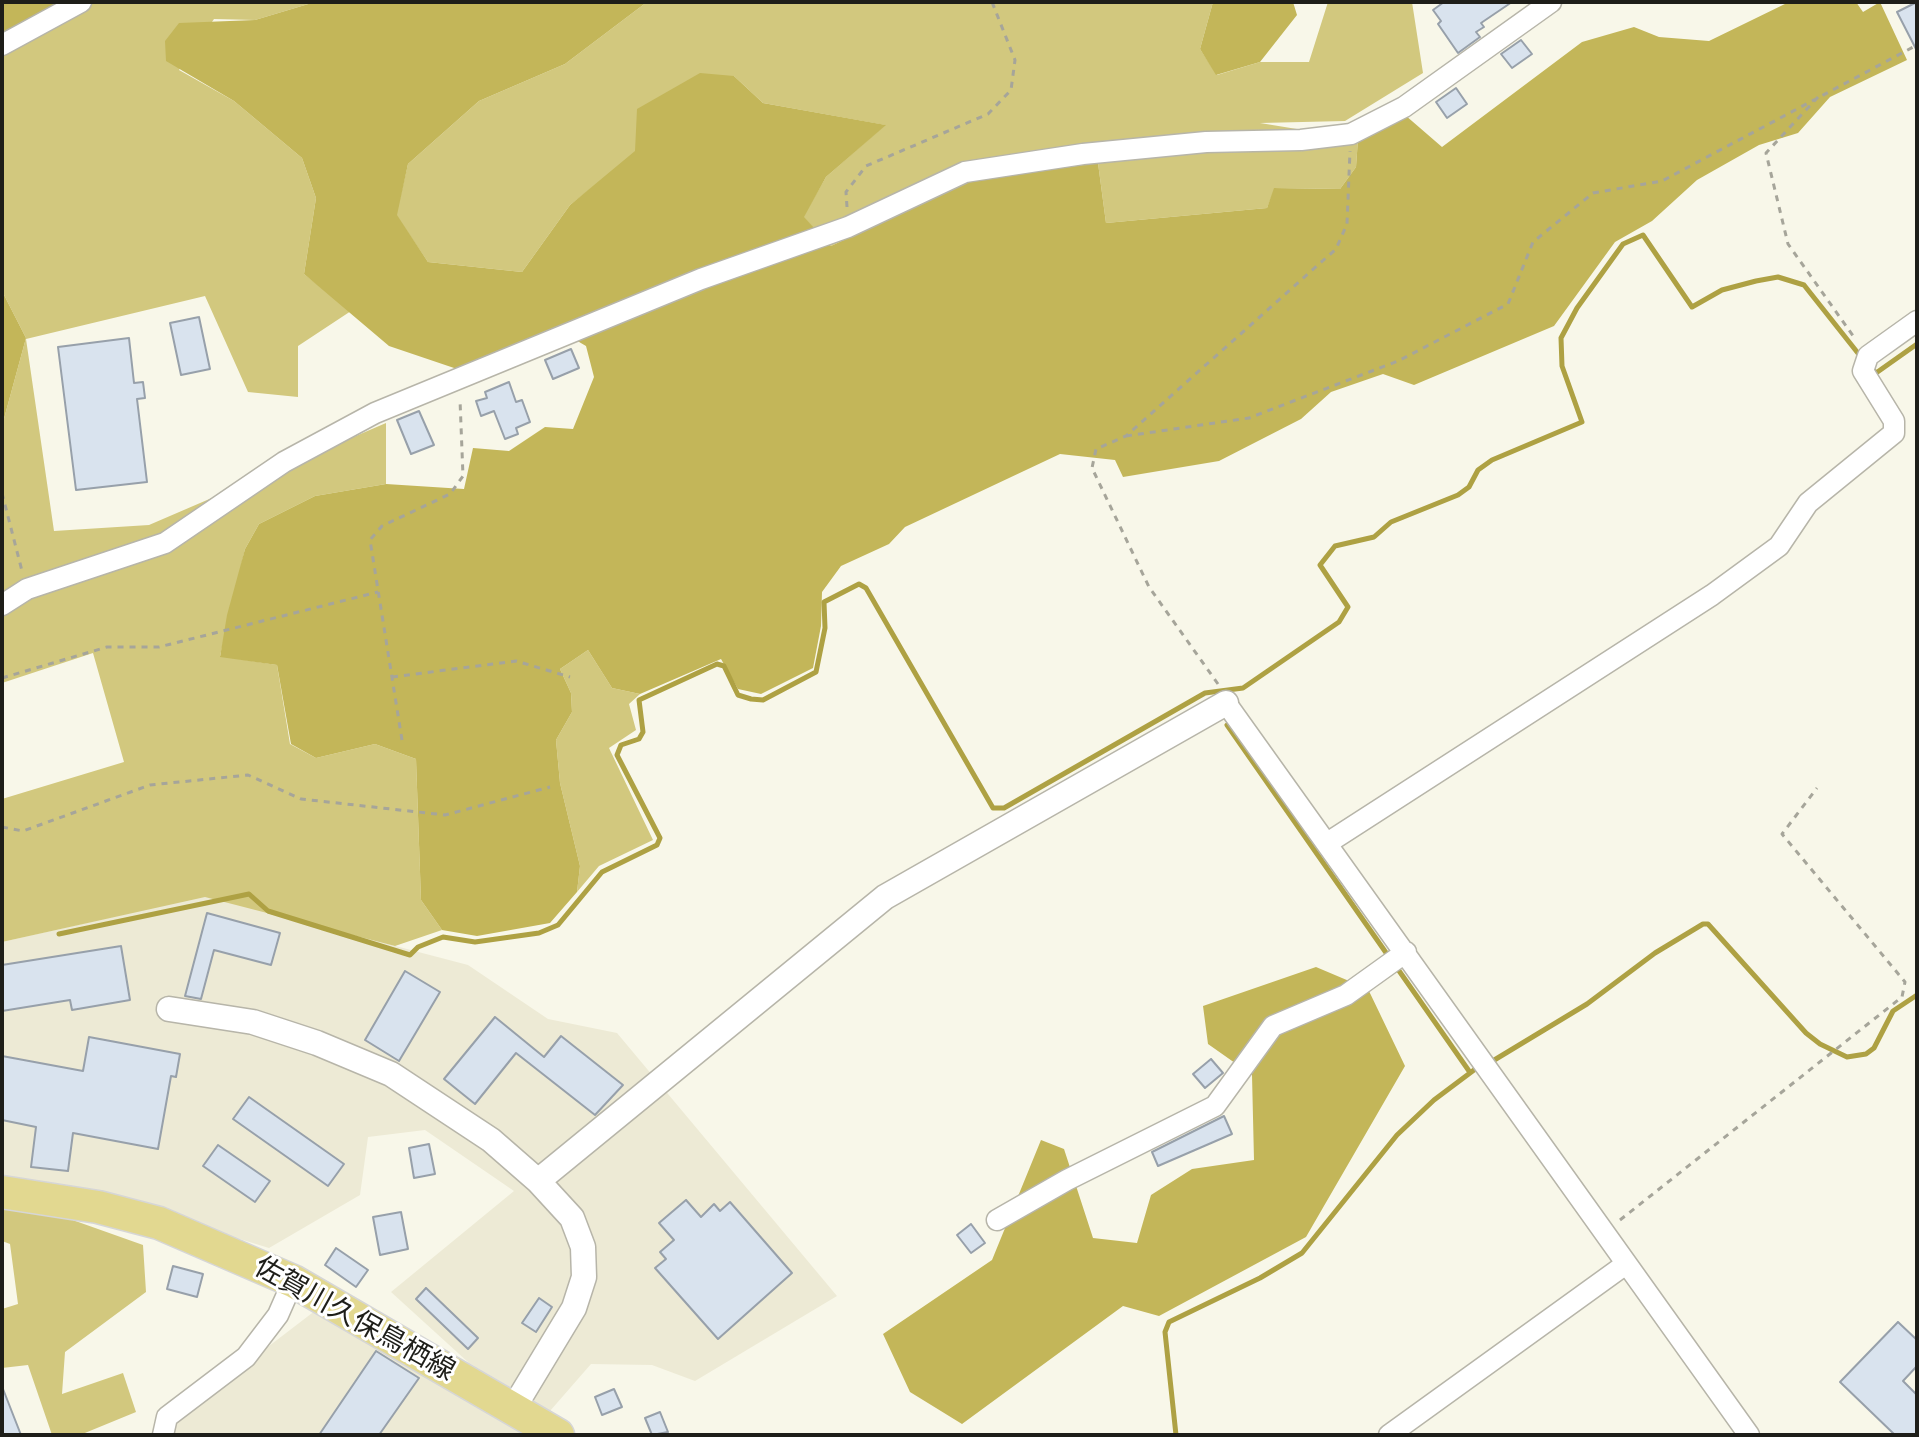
<!DOCTYPE html>
<html>
<head>
<meta charset="utf-8">
<style>
	body { margin:0 }
	#map { position:relative; width:1919px; height:1437px; overflow:hidden; background:#f8f7e9; font-family:"Varela Round",sans-serif }
	canvas { display:block }
	.frame { position:absolute; inset:0; border:4px solid #1e1e19; pointer-events:none }
</style>
</head>
<body>
<div id="map">
<canvas width="1919" height="1437"></canvas>
<div class="frame"></div>
</div>
<script>
const ctx = document.querySelector('canvas').getContext('2d');
ctx.lineJoin = 'round';
function paint(path, color) {
  ctx.fillStyle = color;
  ctx.fill(path, 'evenodd');
}
function toPath(rows) {
  const path = new Path2D();
  for (const r of rows) {
    path.moveTo(r[0], r[1]);
    for (let i = 2; i < r.length; i += 2) path.lineTo(r[i], r[i + 1]);
  }
  return path;
}
function stroke(path, color, width, dash) {
  ctx.strokeStyle = color;
  ctx.lineWidth = width;
  ctx.lineCap = dash ? 'butt' : 'round';
  ctx.setLineDash(dash || []);
  ctx.stroke(path);
}
function drawText(font, color, halo, rows, align = 'center') {
  ctx.font = font + ' "Varela Round","Noto Sans JP",sans-serif';
  ctx.lineWidth = 6;
  ctx.setLineDash([]);
  ctx.textBaseline = 'middle';
  ctx.strokeStyle = halo;
  ctx.fillStyle = color;
  for (const [text, x, y, turn = 0] of rows) {
    ctx.save();
    ctx.translate(x, y);
    ctx.rotate((+turn || 0) * Math.PI / 180);
    ctx.textAlign = isNaN(turn) ? turn : align;
    if (halo) ctx.strokeText(text, 0, 0);
    ctx.fillText(text, 0, 0);
    ctx.restore();
  }
}
paint(toPath([
	[205,896,468,965,548,1019,617,1033,837,1296,695,1381,652,1365,591,1364,550,1411,469,1363,391,1292,514,1191,425,1130,368,1137,360,1195,269,1248,80,1190,2,1176,2,942],
	[320,1307,525,1435,173,1435,175,1418]
]), '#edead5');
paint(toPath([
	[60,2,315,2,255,20,214,19,179,70,234,101,302,158,316,198,304,274,351,311,298,346,298,397,248,392,205,296,26,339,54,531,149,525,386,423,386,484,315,496,259,524,245,549,220,656,277,665,290,744,316,758,375,744,416,759,421,900,442,930,395,946,205,897,2,942,2,799,124,762,93,653,2,683,2,426,26,338,2,291,2,38],
	[647,2,1213,2,1200,49,1217,75,1260,62,1309,62,1328,2,1412,2,1423,73,1345,121,1260,123,1358,139,1356,167,1340,189,1275,188,1267,208,1106,223,1098,163,970,180,831,246,803,217,826,177,885,125,763,103,734,76,570,205,522,272,428,262,396,215,408,164,479,101,565,64],
	[588,650,612,688,640,694,629,704,636,730,609,748,653,840,599,866,577,892,580,866,560,783,556,740,572,712,571,693,560,669],
	[2,1208,67,1218,143,1245,146,1292,65,1352,62,1394,123,1373,136,1412,80,1435,52,1435,28,1365,2,1368,2,1309,18,1304,10,1244,2,1241]
]), '#d2c87e');
paint(toPath([
	[2,2,60,2,2,38],
	[315,2,647,2,565,64,479,101,408,164,397,215,428,262,522,272,570,205,635,151,637,109,700,73,734,76,763,103,886,125,826,177,804,217,831,246,970,180,1098,163,1106,223,1267,208,1274,188,1340,189,1356,167,1358,139,1405,115,1442,147,1582,42,1634,27,1659,37,1709,41,1789,2,1856,2,1863,12,1880,2,1907,60,1830,97,1798,133,1759,145,1697,180,1652,221,1615,242,1554,326,1414,385,1383,374,1331,392,1301,419,1219,461,1123,477,1115,460,1060,454,905,527,889,544,841,566,822,592,821,626,813,668,761,694,738,689,721,659,640,694,612,688,588,650,560,669,571,693,572,712,556,740,560,783,580,866,577,892,550,923,477,936,442,930,421,900,416,759,375,744,316,758,291,744,277,665,220,657,227,615,245,549,259,524,315,496,386,484,464,489,473,448,509,451,545,427,573,429,594,377,586,346,562,332,460,370,389,346,304,274,316,198,302,158,234,101,166,61,165,41,179,23,255,20],
	[1213,2,1293,2,1297,15,1260,62,1216,75,1200,49],
	[2,291,26,338,2,426],
	[1316,967,1368,989,1405,1066,1306,1237,1159,1316,1123,1306,962,1424,910,1392,883,1334,992,1260,1041,1140,1064,1149,1093,1238,1137,1243,1151,1195,1192,1169,1254,1160,1252,1075,1208,1044,1203,1006]
]), '#c3b659');
stroke(toPath([
	[1873,370,1876,373,1917,344],
	[1227,725,1389,957],
	[59,934,249,894,268,911,410,955,418,947,443,937,475,942,539,933,558,925,602,872,657,845,660,838,617,755,621,745,639,739,643,732,639,700,717,664,724,666,738,695,751,699,763,700,816,672,825,628,824,602,859,584,866,588,993,808,1004,808,1205,693,1243,688,1339,622,1348,607,1320,565,1335,546,1374,537,1391,522,1458,495,1469,487,1478,470,1492,460,1582,422,1562,366,1561,338,1577,308,1623,244,1643,235,1692,307,1722,290,1756,281,1778,277,1804,285,1861,357],
	[1395,965,1469,1071],
	[1491,1062,1587,1004,1655,953,1703,924,1708,924,1806,1033,1820,1044,1847,1057,1866,1054,1874,1048,1893,1011,1917,995],
	[1176,1435,1165,1332,1169,1322,1260,1278,1302,1253,1397,1135,1434,1100,1478,1067]
]), '#aea143', 5);
const building = toPath([
	[1444,2,1512,2,1481,23,1484,27,1476,32,1480,37,1458,53,1438,24,1441,21,1433,10,1444,2],
	[1917,2,1917,51,1897,12,1917,2],
	[1521,40,1532,54,1512,68,1501,54,1521,40],
	[1456,88,1467,104,1447,118,1436,102,1456,88],
	[199,317,210,369,181,375,170,323,199,317],
	[129,338,134,383,143,382,145,398,137,399,147,482,76,490,58,347,129,338],
	[571,349,579,368,553,379,545,360,571,349],
	[509,382,516,402,522,400,530,422,516,428,518,434,505,439,494,411,481,416,476,401,487,398,485,392,509,382],
	[419,411,434,445,411,454,397,420,419,411],
	[207,913,280,933,271,965,214,950,201,999,185,996,207,913],
	[121,946,130,1000,72,1010,70,1000,2,1011,2,965,121,946],
	[405,971,440,992,399,1061,365,1040,405,971],
	[495,1017,544,1057,561,1036,623,1085,595,1115,516,1053,475,1104,444,1079,495,1017],
	[89,1037,180,1054,176,1077,171,1076,158,1149,73,1133,68,1171,31,1167,36,1127,2,1120,2,1056,83,1071,89,1037],
	[1211,1059,1223,1073,1205,1088,1193,1074,1211,1059],
	[249,1097,344,1164,328,1186,233,1119,249,1097],
	[1224,1116,1232,1134,1158,1166,1152,1152,1224,1116],
	[429,1144,435,1174,414,1178,409,1148,429,1144],
	[218,1145,270,1181,255,1202,203,1166,218,1145],
	[686,1200,701,1217,714,1204,720,1211,730,1202,792,1273,718,1339,655,1268,666,1259,660,1252,674,1240,659,1223,686,1200],
	[401,1212,408,1249,380,1255,373,1217,401,1212],
	[971,1224,985,1243,971,1253,957,1235,971,1224],
	[336,1248,368,1270,356,1287,325,1265,336,1248],
	[173,1266,203,1274,197,1297,167,1289,173,1266],
	[426,1288,478,1338,468,1349,416,1299,426,1288],
	[539,1298,552,1307,536,1332,522,1323,539,1298],
	[1898,1322,1917,1340,1917,1366,1903,1381,1917,1395,1917,1435,1895,1435,1840,1382,1898,1322],
	[376,1351,419,1378,379,1435,319,1435,376,1351],
	[2,1389,3,1389,21,1435,2,1435,2,1389],
	[614,1389,622,1407,602,1415,595,1397,614,1389],
	[660,1412,668,1432,652,1435,645,1418,660,1412]
]);
paint(building, '#d9e3ee');
stroke(building, '#97a0aa', 2);
const minor = toPath([
	[2,45,81,2],
	[2,605,27,589,165,543,284,462,375,413,701,279,848,227,965,172,1083,154,1206,142,1301,140,1351,134,1404,107,1551,2],
	[1226,703,1749,1435],
	[1329,842,1712,595,1779,546,1808,503,1894,433,1894,421,1863,371,1868,356,1917,321],
	[997,1220,1067,1180,1215,1106,1273,1026,1346,995,1406,952],
	[163,1435,167,1417,246,1357,278,1315,293,1281],
	[1389,1435,1626,1264]
]);
const tertiary = toPath([
	[169,1009,253,1022,317,1043,391,1074,491,1140,538,1181,572,1218,583,1247,584,1277,574,1308,513,1409],
	[538,1181,885,897,1226,703]
]);
const primary = toPath([
	[2,1192,98,1207,159,1223,293,1281,558,1435]
]);
stroke(minor, '#b7b5a9', 23);
stroke(tertiary, '#b7b5a9', 27);
stroke(primary, '#d6d6d6', 35);
stroke(toPath([
	[1818,97,1766,153,1788,244,1856,340],
	[847,207,846,192,866,166,988,114,1011,90,1015,60,992,2],
	[1126,436,1249,418,1398,361,1508,304,1533,242,1593,193,1662,181,1917,45],
	[2,493,22,571],
	[392,677,516,661,570,677],
	[2,678,107,647,159,647,378,592],
	[1218,684,1149,587,1092,468,1096,449,1126,436,1336,249,1347,224,1350,151],
	[402,740,370,540,382,526,450,494,463,476,460,400],
	[2,827,23,831,150,785,248,775,301,799,445,815,550,787],
	[1620,1220,1902,997,1905,982,1782,834,1817,788]
]), '#a6a59a', 3, [6, 6]);
stroke(minor, '#fff', 20);
stroke(tertiary, '#fff', 24);
stroke(primary, '#e2d890', 32);
drawText('28px', '#1e1e19', '#fff', [
	["佐賀川久保鳥栖線",354,1320,29]
]);
</script>
</body>
</html>
